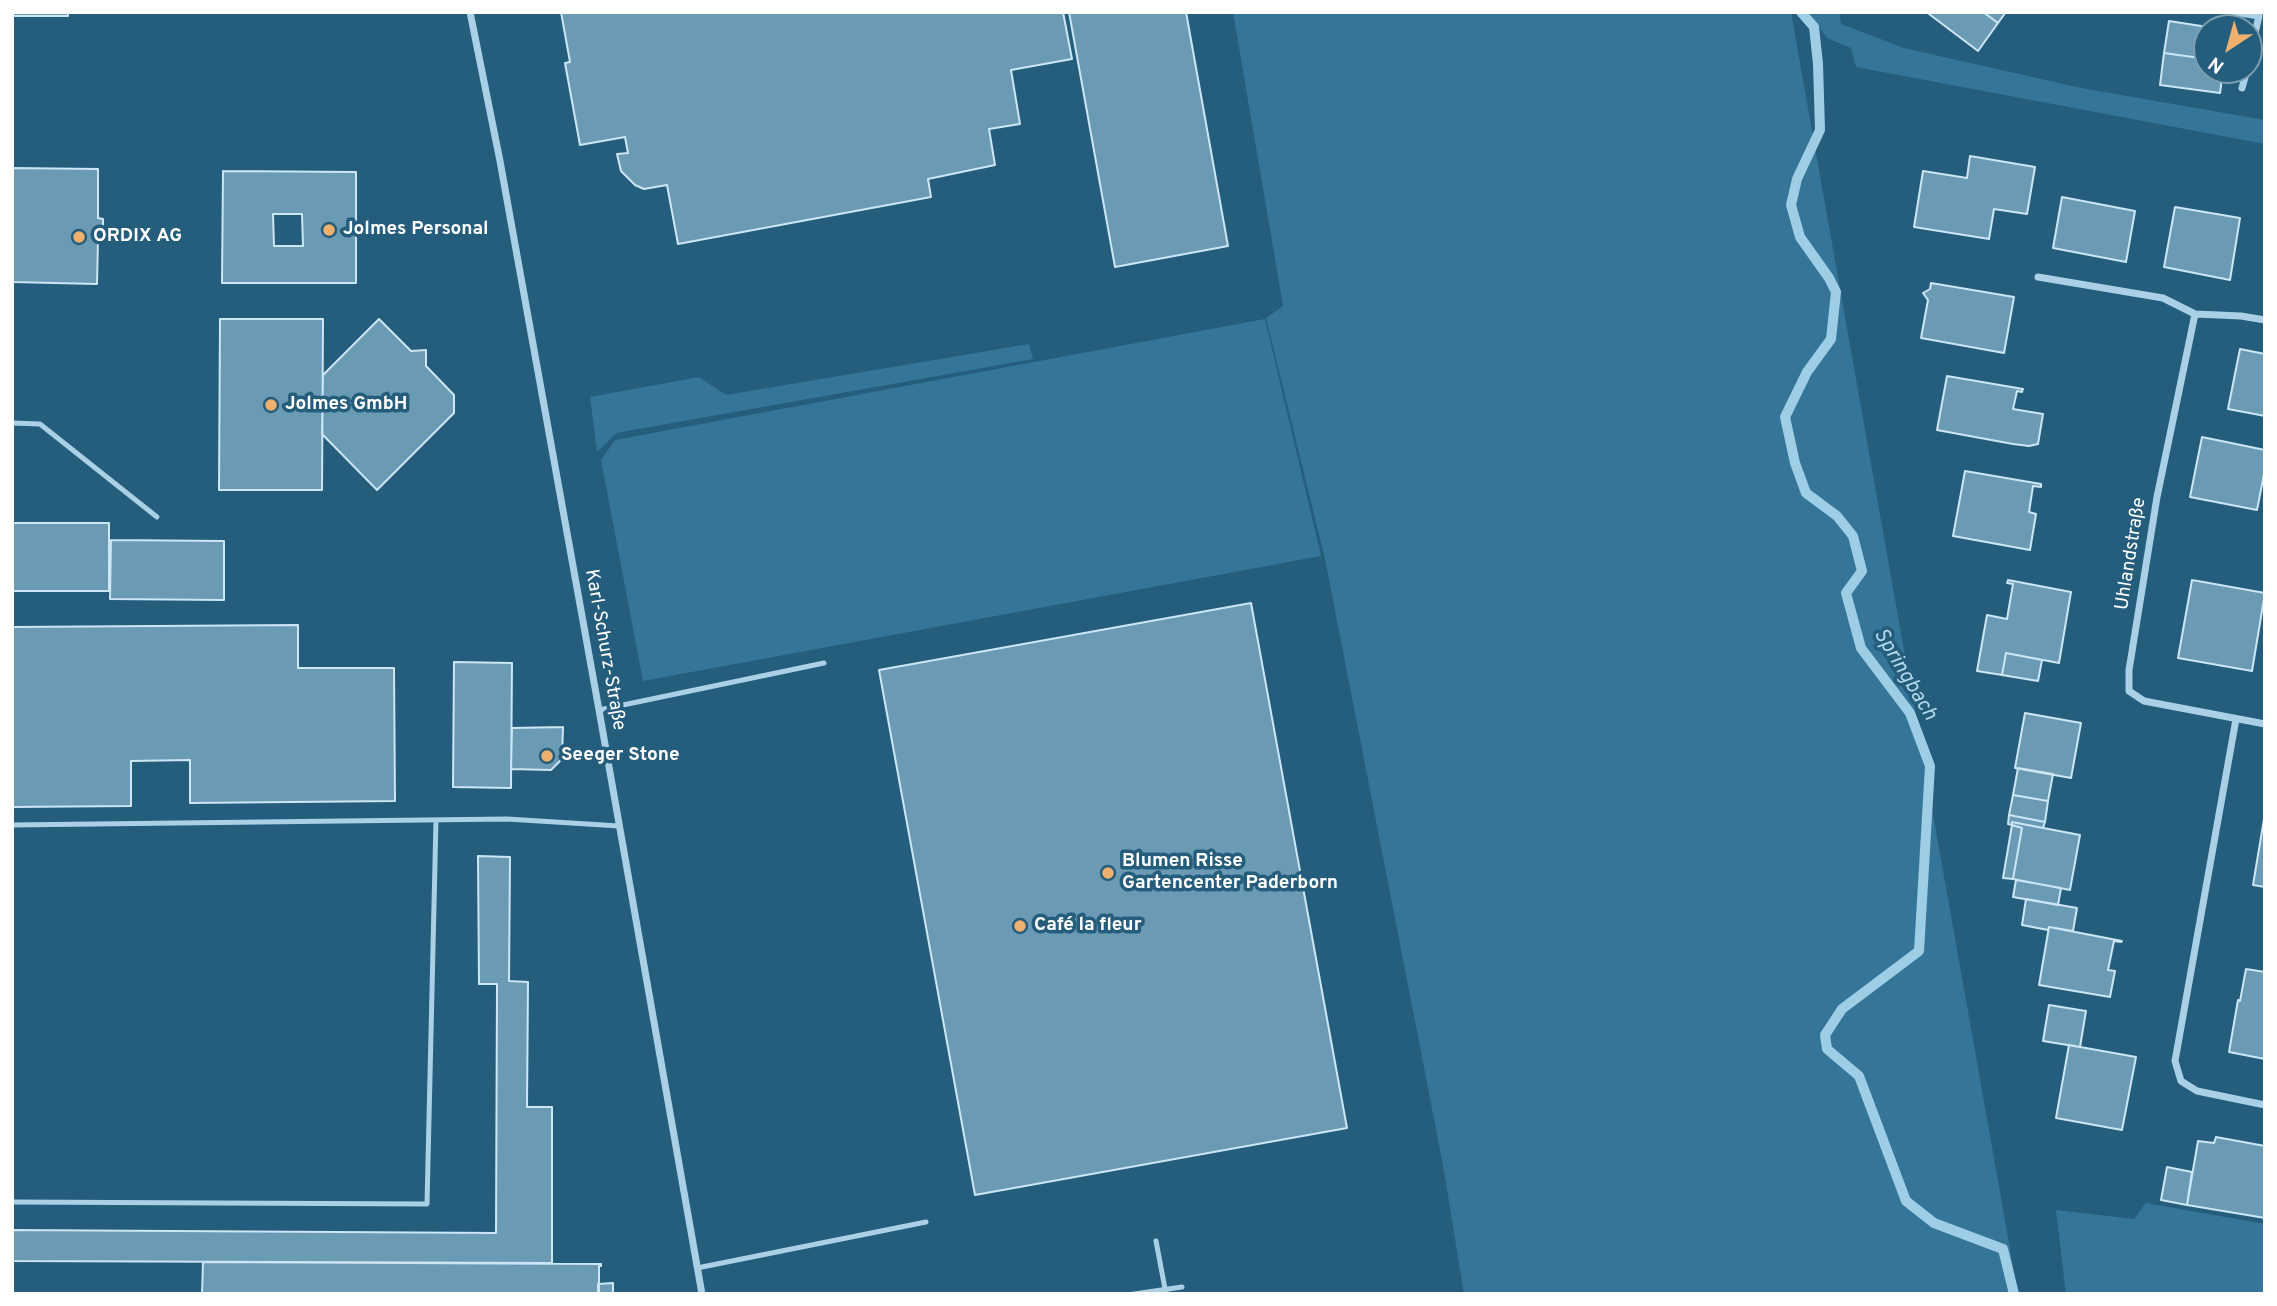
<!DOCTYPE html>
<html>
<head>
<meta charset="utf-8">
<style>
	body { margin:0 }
	#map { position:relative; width:2277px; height:1306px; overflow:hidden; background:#255d7c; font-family:Overpass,sans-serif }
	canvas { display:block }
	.frame { position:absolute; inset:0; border:14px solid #fff; pointer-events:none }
	.north { position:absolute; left:2193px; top:14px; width:70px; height:70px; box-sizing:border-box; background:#255d7c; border:2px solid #7c9eb0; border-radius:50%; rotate:216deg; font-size:19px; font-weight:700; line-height:28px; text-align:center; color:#fff }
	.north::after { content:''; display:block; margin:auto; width:24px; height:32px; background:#efb06e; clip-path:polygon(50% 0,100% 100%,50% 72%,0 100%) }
</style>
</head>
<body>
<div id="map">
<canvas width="2277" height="1306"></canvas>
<div class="frame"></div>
<div class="north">N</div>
</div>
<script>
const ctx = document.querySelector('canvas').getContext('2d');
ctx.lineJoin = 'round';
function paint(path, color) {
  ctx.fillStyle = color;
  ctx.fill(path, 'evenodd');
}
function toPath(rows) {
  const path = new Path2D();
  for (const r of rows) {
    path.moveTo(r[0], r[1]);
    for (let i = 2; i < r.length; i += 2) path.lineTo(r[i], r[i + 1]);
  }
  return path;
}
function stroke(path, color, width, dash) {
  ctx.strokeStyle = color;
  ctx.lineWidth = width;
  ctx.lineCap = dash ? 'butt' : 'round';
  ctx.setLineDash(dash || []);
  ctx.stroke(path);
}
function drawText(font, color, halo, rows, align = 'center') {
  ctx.font = font + ' Overpass,sans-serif';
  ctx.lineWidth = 7;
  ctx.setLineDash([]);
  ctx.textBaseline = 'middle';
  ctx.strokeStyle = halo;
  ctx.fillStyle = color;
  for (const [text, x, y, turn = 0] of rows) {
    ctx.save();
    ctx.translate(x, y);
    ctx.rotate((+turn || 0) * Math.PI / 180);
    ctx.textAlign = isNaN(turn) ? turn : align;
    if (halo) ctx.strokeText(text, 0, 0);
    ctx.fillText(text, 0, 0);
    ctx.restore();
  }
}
paint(toPath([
	[1233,12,1791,12,2018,1294,1464,1294,1443,1165,1325,559,1266,318,1283,306],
	[1808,12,1839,12,1841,24,1904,48,2081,88,2265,120,2265,144,1856,67,1851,48,1827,38],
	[1265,319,1321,556,643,681,601,460,615,440],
	[1029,344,1033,359,616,433,597,452,590,397,699,377,726,395],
	[2146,1203,2265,1224,2265,1294,2066,1294,2056,1210,2134,1219]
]), '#357698');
stroke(toPath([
	[1801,12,1814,27,1818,64,1820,130,1797,179,1791,205,1800,237,1829,278,1836,292,1831,339,1807,372,1785,417,1795,463,1806,493,1837,516,1853,536,1862,571,1846,593,1861,648,1910,713,1930,766,1919,951,1842,1009,1825,1035,1827,1049,1859,1076,1906,1201,1934,1223,2003,1249,2014,1294]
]), '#9ecde6', 10);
const building = toPath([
	[12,12,68,12,68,16,12,16,12,12],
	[561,12,1063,12,1072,59,1011,70,1020,124,989,129,995,165,928,179,931,197,678,244,667,185,644,189,635,185,621,171,617,154,628,153,625,137,580,145,565,63,570,62,561,12],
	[1069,12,1186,12,1228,246,1115,267,1069,12],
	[1931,12,1983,12,1998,23,1978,51,1929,14,1931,12],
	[1983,12,2006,12,1998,23,1983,12],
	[2169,21,2214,28,2207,28,2207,59,2164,53,2169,21],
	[2164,53,2207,59,2207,70,2223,70,2220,93,2160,85,2164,53],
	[1970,156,2035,167,2027,214,1994,209,1989,239,1914,227,1923,171,1967,178,1970,156],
	[12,168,98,169,98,218,103,219,103,240,98,240,97,284,12,282,12,168],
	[223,171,356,172,356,283,222,283,223,171],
	[273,214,302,214,303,246,274,246,273,214],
	[2062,197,2135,211,2126,262,2053,248,2062,197],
	[2175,207,2240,218,2230,280,2164,267,2175,207],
	[1931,283,2014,297,2004,353,1921,338,1928,300,1923,293,1930,289,1931,283],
	[220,319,323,319,322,490,219,490,220,319],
	[379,319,411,351,426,350,426,366,454,395,454,413,377,490,322,434,323,375,379,319],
	[2240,349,2265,354,2265,416,2228,409,2240,349],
	[1947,376,2023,389,2022,392,2017,391,2013,409,2043,414,2038,444,2029,446,2013,444,1937,430,1947,376],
	[2202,437,2265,450,2265,469,2257,510,2190,497,2202,437],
	[1965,471,2041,484,2041,487,2033,486,2029,512,2036,514,2030,550,1953,536,1965,471],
	[12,523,109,523,109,591,12,591,12,523],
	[111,540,224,541,224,600,110,599,111,540],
	[2008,580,2071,592,2059,663,2006,653,2002,675,1977,671,1987,615,2007,619,2013,584,2007,583,2008,580],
	[2192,580,2265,593,2252,671,2178,658,2192,580],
	[1251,603,1347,1128,975,1195,879,670,1251,603],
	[298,625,298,668,394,668,395,801,190,803,190,760,131,761,131,806,12,807,12,627,298,625],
	[2006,653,2042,660,2038,681,2002,675,2006,653],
	[454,662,512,663,511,788,453,787,454,662],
	[2025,713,2081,723,2071,778,2015,768,2025,713],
	[563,727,562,759,551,770,511,769,512,728,563,727],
	[2018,768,2053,774,2048,801,2013,795,2018,768],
	[2013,795,2048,801,2045,822,2009,815,2013,795],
	[2009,815,2045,822,2043,828,2012,822,2012,825,2008,824,2009,815],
	[2264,819,2265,820,2265,887,2253,885,2264,819],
	[2012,822,2080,835,2070,890,2013,879,2022,828,2012,825,2012,822],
	[2012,825,2022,828,2013,879,2003,878,2012,825],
	[478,856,510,857,509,981,528,982,527,1107,552,1107,552,1263,12,1261,12,1230,496,1233,497,984,479,984,478,856],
	[2016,880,2061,888,2058,905,2013,897,2016,880],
	[2026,899,2077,908,2073,931,2049,927,2048,930,2022,925,2026,899],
	[2049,927,2122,941,2121,942,2114,941,2108,970,2115,971,2110,997,2039,985,2049,927],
	[2246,969,2265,972,2265,1059,2229,1052,2238,1000,2240,1001,2246,969],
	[2049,1005,2086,1011,2080,1047,2043,1041,2049,1005],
	[2069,1045,2136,1057,2122,1130,2056,1118,2069,1045],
	[2216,1137,2265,1146,2265,1218,2187,1205,2198,1141,2214,1143,2216,1137],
	[2167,1167,2192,1172,2187,1205,2161,1200,2167,1167],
	[203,1262,601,1264,601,1266,599,1266,599,1294,202,1294,203,1262],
	[613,1283,613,1294,598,1294,598,1284,613,1283]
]);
paint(building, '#6a9ab4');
stroke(building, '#cce6f4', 2);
stroke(toPath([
	[12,423,40,424,157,517],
	[599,710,824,663],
	[12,825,507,819,619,826],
	[12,1202,427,1204,436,820],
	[1156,1241,1166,1294],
	[697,1268,926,1222],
	[1134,1294,1182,1287]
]), '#a9d0e5', 5);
stroke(toPath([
	[470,12,500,161,599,710,702,1294],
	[2234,12,2259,16,2259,14],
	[2249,59,2259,16],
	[2242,88,2247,70],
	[2038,277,2163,298,2195,314],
	[2265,320,2241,316,2195,314,2157,497,2129,670,2129,691,2144,701,2265,724],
	[2236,719,2175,1061,2181,1081,2197,1091,2265,1105]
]), '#a9d0e5', 7);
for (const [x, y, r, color] of [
	[329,230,7,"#efb06e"],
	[79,237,7,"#efb06e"],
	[271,405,7,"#efb06e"],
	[547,756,7,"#efb06e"],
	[1108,873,7,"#efb06e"],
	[1020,926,7,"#efb06e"]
]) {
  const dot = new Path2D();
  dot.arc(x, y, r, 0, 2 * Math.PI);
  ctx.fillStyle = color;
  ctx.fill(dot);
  stroke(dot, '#255d7c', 2.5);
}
drawText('bold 19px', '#fff', '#255d7c', [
	["Jolmes Personal",343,230],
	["ORDIX AG",93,237],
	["Jolmes GmbH",285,405],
	["Seeger Stone",561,756],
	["Blumen Risse",1122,862],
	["Gartencenter Paderborn",1122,884],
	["Café la fleur",1034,926]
], 'left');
drawText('19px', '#fff', '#255d7c', [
	["Uhlandstraße",2132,554,-81],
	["Karl-Schurz-Straße",604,650,80]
]);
drawText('italic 21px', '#b4d9ed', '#255d7c', [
	["Springbach",1904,675,59]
]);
</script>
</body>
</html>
